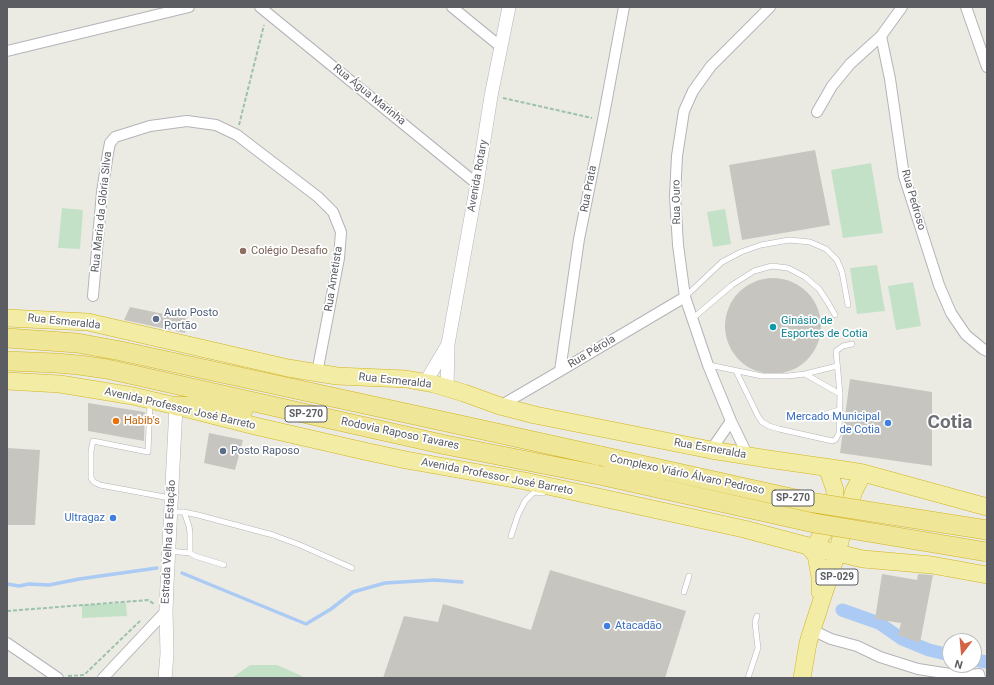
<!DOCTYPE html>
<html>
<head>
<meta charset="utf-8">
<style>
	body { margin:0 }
	#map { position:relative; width:994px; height:685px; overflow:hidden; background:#ecebe3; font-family:Roboto,sans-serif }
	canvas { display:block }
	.frame { position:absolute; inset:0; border:8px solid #5b5d62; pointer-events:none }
	.north { position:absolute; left:942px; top:633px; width:40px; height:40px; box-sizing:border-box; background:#fff; border:1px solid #bdbec0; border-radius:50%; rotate:196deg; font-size:11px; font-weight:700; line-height:16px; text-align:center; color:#5b5d62 }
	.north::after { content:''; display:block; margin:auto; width:14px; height:18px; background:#d36342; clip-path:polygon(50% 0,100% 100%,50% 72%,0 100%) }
</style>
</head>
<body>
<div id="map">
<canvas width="994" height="685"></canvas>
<div class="frame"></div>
<div class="north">N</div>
</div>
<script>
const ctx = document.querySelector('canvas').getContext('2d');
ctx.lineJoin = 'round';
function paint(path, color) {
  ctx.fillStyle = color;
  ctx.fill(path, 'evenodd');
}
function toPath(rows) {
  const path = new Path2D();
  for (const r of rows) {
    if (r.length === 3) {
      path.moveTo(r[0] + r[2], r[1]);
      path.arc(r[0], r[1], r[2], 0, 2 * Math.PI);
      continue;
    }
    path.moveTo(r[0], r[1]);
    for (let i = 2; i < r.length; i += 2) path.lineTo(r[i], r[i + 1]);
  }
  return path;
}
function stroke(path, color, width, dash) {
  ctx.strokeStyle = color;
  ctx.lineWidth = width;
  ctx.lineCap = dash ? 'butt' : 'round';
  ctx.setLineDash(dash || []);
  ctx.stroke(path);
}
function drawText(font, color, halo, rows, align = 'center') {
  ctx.font = font + ' Roboto,sans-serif';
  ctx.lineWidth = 3.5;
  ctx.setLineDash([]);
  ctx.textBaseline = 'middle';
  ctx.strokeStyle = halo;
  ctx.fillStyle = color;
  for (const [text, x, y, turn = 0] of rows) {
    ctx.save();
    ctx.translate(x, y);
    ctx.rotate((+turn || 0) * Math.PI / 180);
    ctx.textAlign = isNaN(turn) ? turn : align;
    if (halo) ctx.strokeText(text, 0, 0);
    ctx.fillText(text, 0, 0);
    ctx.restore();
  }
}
paint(toPath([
	[871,163,883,233,843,238,831,170],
	[62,208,83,210,80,249,58,248],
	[725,209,731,244,713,247,707,212],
	[877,265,885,311,857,314,850,268],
	[913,282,921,326,896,330,888,286],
	[126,603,127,616,82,618,82,605],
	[250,665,277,665,302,676,303,678,232,678]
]), '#c3e1c7');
stroke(toPath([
	[182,573,306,624,331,609,353,592,385,583,435,580,462,582],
	[7,584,19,586,29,584,49,585,79,579,157,568]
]), '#abcaf4', 3.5);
stroke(toPath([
	[842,610,879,623,902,639,929,650,950,655],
	[974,660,987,662]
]), '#abcaf4', 13);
paint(toPath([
	[815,150,830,225,742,240,729,165],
	[773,326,48],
	[130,307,188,319,185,333,124,320],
	[850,379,932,392,932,466,840,453],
	[88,403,145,412,144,441,88,431],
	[209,433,243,440,235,470,204,463],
	[7,448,40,450,35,525,7,525],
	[550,570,686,611,665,678,383,678,404,616,438,622,443,604,531,630],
	[882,574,917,580,918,574,933,575,920,643,898,635,901,623,875,619]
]), '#c7c5c0');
const service = toPath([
	[686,296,722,262,741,252,761,245,789,240,810,242,826,249,837,260,842,272,848,305],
	[692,319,732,285,754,271,772,266,788,268,805,277,819,289,827,301,835,315],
	[709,365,762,376,788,376,805,374,837,366],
	[736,371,758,416,762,422,769,426,779,429,828,440,833,441,836,439,839,433,840,394,836,351,843,346,852,344],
	[805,374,840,394],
	[150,402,148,452,93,441,91,451,91,478,94,482,100,485,170,498],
	[813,418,839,410],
	[171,512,184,512,198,515,273,535,300,545,352,568],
	[184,512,189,526,190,533,190,553,195,556,224,565],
	[511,536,518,515,525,501,532,494,535,492,543,493],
	[169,551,190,553],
	[684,592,689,576],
	[748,678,758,648,755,622,757,616]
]);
const minor = toPath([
	[260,7,477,184],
	[452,7,501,47],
	[966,7,987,67],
	[881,36,890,79,904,176,939,285,951,313,966,335,983,349,987,351],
	[7,51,189,7],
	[817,112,832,86,850,64,881,36,902,7],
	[93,296,102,192,108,153,110,143,115,137,150,126,187,121,216,125,237,135,318,197,333,212,341,232,339,258,317,373],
	[560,371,579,239,603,120,624,7],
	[500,406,560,371,685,297],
	[711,450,731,421],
	[748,456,731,421,708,365,685,297,678,245,675,196,677,156,684,111,693,91,711,66,770,7],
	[812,630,831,639,857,646,880,657,918,669,963,676,979,674,980,678],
	[7,643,58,678],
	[103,678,166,611]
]);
const tertiary = toPath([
	[425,383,447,346],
	[447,388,448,344,477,184,491,96,509,7],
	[165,678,167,654,166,611,167,585,176,406]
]);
const trunk = toPath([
	[7,318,88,322,288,368,337,376,406,379,434,384,464,393,500,406,535,415,711,450,768,459,845,470,863,473,987,507],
	[7,381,60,384,133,396,176,406,255,426,364,451,406,460,525,481,744,529,808,546,863,559,932,565,987,575],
	[808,546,816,555,820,577,820,592],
	[814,547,829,524,834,506,835,490,827,467],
	[802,678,808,643,812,630,837,553,848,511,854,491,863,473]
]);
const motorway = toPath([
	[7,338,77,343,121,351,465,426,601,456],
	[7,361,56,363,79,365,107,369,446,445,604,476],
	[176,406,235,409,243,410]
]);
stroke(service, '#b3b4b9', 6);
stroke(minor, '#b3b4b9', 12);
stroke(tertiary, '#b3b4b9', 14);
stroke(trunk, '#d3b41c', 18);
stroke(motorway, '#d3b41c', 20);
stroke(toPath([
	[503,98,592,118],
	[239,125,264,25],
	[7,611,148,600,154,604],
	[68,676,84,675,141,620]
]), '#9cc1ac', 2, [4, 2]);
stroke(service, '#fff', 5);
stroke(minor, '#fff', 10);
stroke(tertiary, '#fff', 13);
stroke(trunk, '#f2eca4', 17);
stroke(motorway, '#efe697', 19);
const motorwayBridge = toPath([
	[601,456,809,502,987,530],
	[604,476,814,523,987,552]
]);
stroke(motorwayBridge, '#d3b41c', 20, []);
stroke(motorwayBridge, '#efe697', 19);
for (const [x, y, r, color] of [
	[243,251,4,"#8d6e63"],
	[156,319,4,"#5c6f8a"],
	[773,327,4,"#0f9aa8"],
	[116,421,4,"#e8710a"],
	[888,423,4,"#3f7fe0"],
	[223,451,4,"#5c6f8a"],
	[113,518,4,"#3f7fe0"],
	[607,626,4,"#3f7fe0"]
]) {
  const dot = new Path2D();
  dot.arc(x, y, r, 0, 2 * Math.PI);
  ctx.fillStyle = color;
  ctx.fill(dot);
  stroke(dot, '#fff', 1.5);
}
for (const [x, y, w] of [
	[306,414,42],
	[793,498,42],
	[837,577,42]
]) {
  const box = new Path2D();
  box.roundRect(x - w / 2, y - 8, w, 16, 3);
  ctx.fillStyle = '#fff';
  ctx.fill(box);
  stroke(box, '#5b5d62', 1);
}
drawText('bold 10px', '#5b5d62', null, [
	["SP-270",306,414],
	["SP-270",793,498],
	["SP-029",837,577]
]);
drawText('11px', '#5b5d62', '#fff', [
	["Rua Água Marinha",369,95,39],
	["Avenida Rotary",478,176,-80],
	["Rua Prata",589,189,-79],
	["Rua Pedroso",913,200,74],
	["Rua Ouro",677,202,-91],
	["Rua Maria da Glória Silva",102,212,-84],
	["Rua Ametista",334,279,-81],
	["Rua Esmeralda",64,322,6],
	["Rua Pérola",592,352,-31],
	["Rua Esmeralda",395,381,6],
	["Avenida Professor José Barreto",180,409,13],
	["Rodovia Raposo Tavares",400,434,12],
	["Rua Esmeralda",710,449,10],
	["Complexo Viário Álvaro Pedroso",687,475,12],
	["Avenida Professor José Barreto",497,477,11],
	["Estrada Velha da Estação",169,542,-87]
]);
drawText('11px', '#785e54', '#fff', [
	["Colégio Desafio",251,251]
], 'left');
drawText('11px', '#4e5e75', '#fff', [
	["Auto Posto",164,313],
	["Portão",164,326],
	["Posto Raposo",231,451]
], 'left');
drawText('11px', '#0d838f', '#fff', [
	["Ginásio de",781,321],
	["Esportes de Cotia",781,334]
], 'left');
drawText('11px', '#366cbe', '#fff', [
	["Mercado Municipal",880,417],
	["de Cotia",880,430],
	["Ultragaz",105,518],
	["Atacadão",615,626,"left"]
], 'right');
drawText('11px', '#c56008', '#fff', [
	["Habib's",124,421]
], 'left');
drawText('bold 19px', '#6c6f74', '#fff', [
	["Cotia",950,423]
]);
</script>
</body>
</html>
